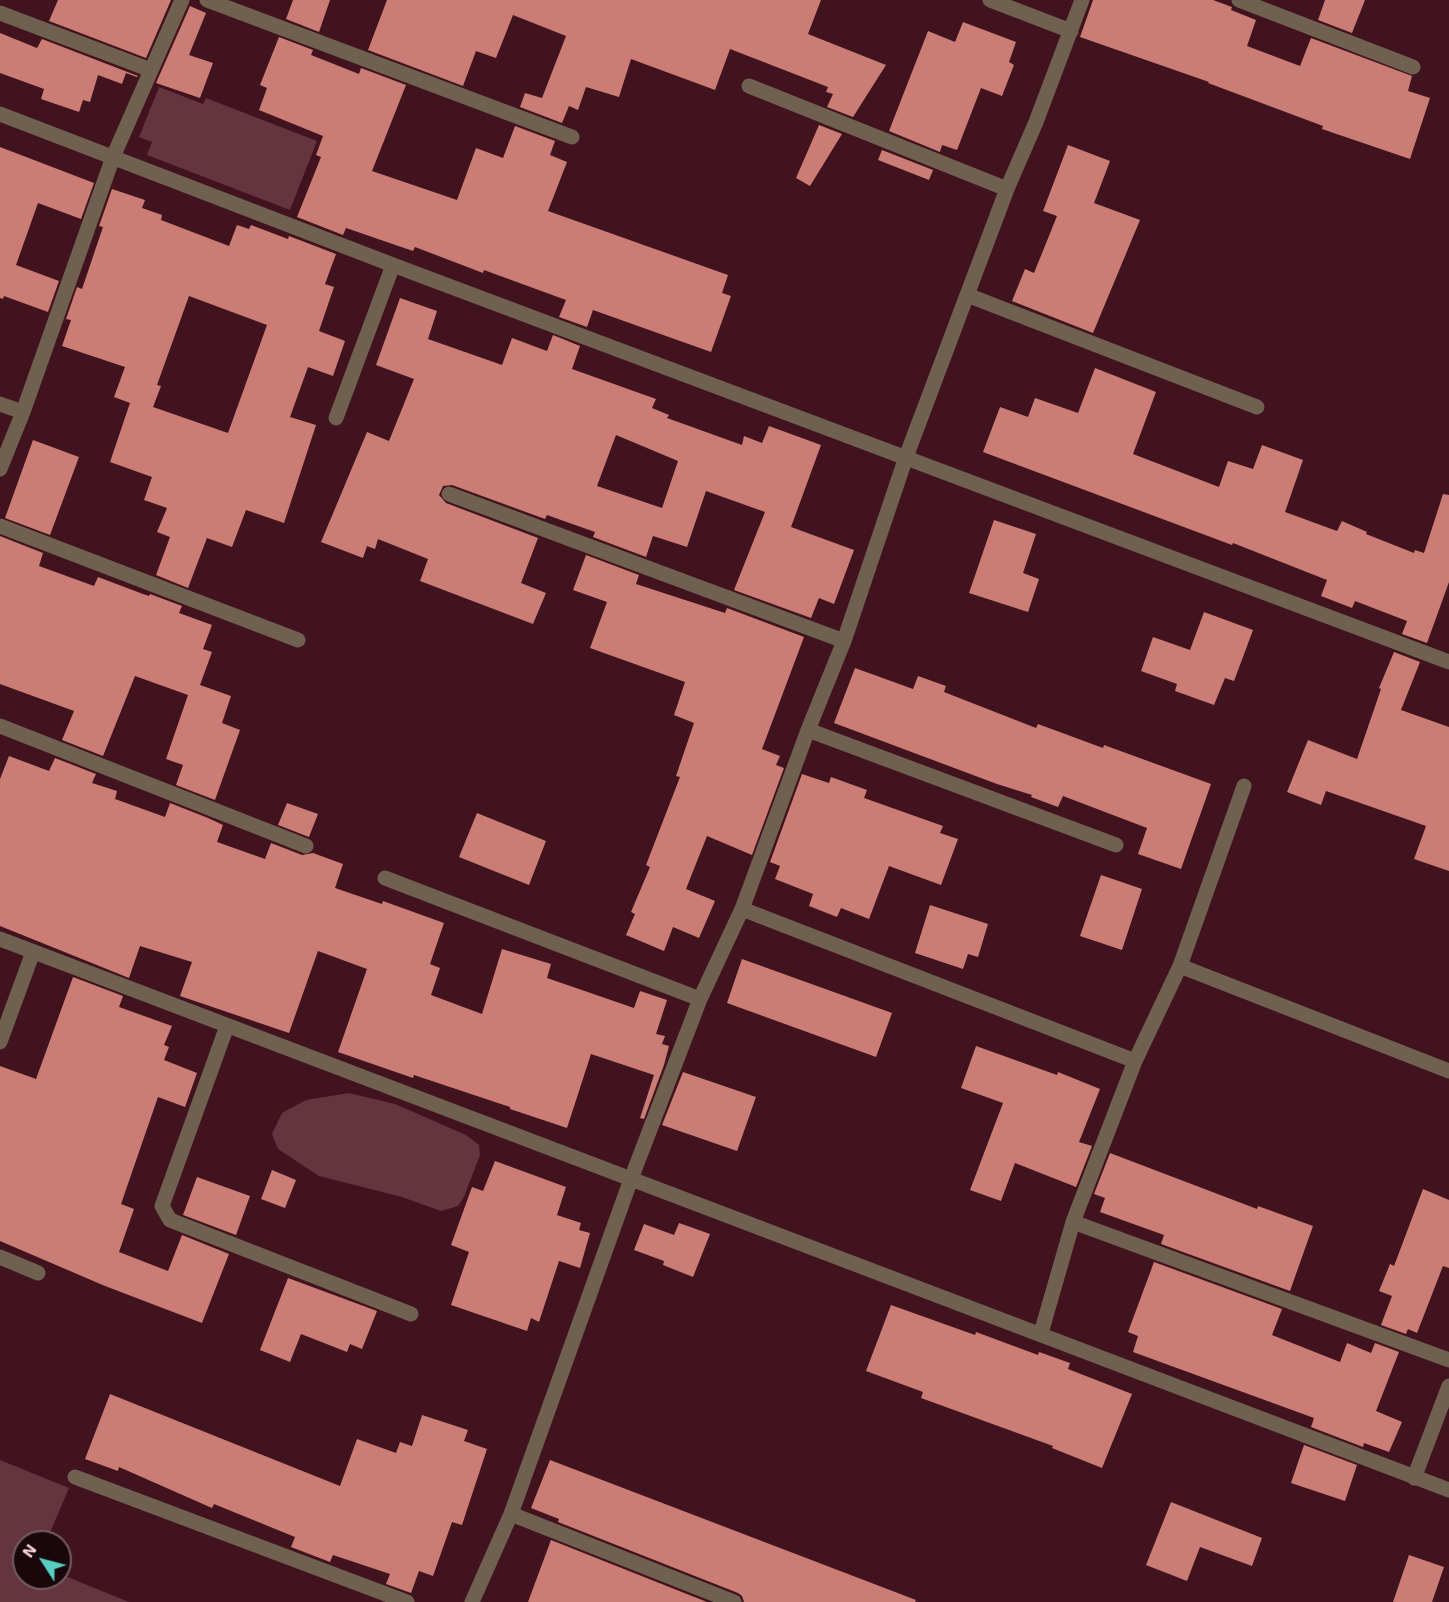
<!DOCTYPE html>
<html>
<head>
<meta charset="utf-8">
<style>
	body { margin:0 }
	#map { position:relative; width:1449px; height:1602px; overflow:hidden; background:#40131f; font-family:"Exo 2",sans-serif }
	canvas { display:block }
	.north { position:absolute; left:12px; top:1530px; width:60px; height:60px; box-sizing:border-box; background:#1a070b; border:2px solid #745d61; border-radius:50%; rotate:306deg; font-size:16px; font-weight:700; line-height:24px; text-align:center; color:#fcdde2 }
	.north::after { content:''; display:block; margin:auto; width:21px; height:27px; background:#57cec2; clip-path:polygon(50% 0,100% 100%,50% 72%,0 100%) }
</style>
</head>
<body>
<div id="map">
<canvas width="1449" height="1602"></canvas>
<div class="north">N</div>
</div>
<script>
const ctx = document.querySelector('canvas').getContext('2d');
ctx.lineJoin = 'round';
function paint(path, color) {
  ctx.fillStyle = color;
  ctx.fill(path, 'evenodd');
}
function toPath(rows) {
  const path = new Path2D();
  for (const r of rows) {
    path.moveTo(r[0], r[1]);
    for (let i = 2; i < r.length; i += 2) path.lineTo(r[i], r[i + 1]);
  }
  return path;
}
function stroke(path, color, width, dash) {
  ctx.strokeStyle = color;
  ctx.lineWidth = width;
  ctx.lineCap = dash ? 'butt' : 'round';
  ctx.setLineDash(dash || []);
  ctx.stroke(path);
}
paint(toPath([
	[159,87,203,104,206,98,317,141,290,210,147,155,152,142,139,137],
	[349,1093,395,1104,466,1135,479,1145,480,1155,464,1197,458,1206,441,1211,402,1197,319,1176,278,1149,272,1134,282,1113,306,1100],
	[0,1460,69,1488,46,1542,24,1542,24,1578,60,1578,60,1574,129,1602,0,1602]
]), '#64343f');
paint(toPath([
	[58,0,171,0,146,58,49,21],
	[293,0,330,0,319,32,286,19],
	[387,0,821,0,808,34,886,65,853,117,827,107,833,94,826,92,828,87,730,49,715,90,631,59,619,97,586,87,578,110,569,106,562,123,520,107,525,93,542,98,566,36,513,15,496,58,476,51,463,86,368,50],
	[1093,0,1213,0,1232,7,1231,10,1256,20,1247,46,1300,66,1311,38,1412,76,1408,91,1430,98,1410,159,1322,129,1323,126,1208,83,1209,82,1080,37],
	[1325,0,1365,0,1352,33,1318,20],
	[190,6,206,13,189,55,213,63,200,98,156,83],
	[963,22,1016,42,1009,62,1014,65,1002,96,981,88,957,150,942,145,940,152,889,131,928,31,955,42],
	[0,33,37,48,42,39,138,76,137,77,126,73,122,84,98,75,90,102,83,100,79,112,41,99,44,89,0,73],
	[279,37,313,50,311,55,359,74,361,68,406,85,372,171,457,200,476,148,503,158,515,126,555,141,550,155,567,162,548,211,728,275,722,293,731,296,711,352,593,310,587,327,559,317,566,300,484,270,483,273,415,247,413,251,346,228,343,235,297,217,321,157,316,155,323,136,259,110,267,88,260,85],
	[819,125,842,134,810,186,796,178],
	[1068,145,1110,161,1094,203,1140,220,1093,333,1012,301,1025,269,1034,273,1057,216,1043,211],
	[0,147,94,183,81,219,38,203,16,265,59,281,48,312,4,296,3,299,0,298],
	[882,150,933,170,929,180,878,160],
	[112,189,145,200,142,208,162,215,161,220,229,246,237,225,249,229,251,225,288,239,289,236,336,254,325,284,334,287,319,331,345,341,333,376,308,367,290,417,316,425,284,523,246,510,232,547,207,538,188,588,156,575,170,537,157,532,167,508,144,500,152,477,110,462,130,403,114,397,125,367,62,346,71,320,66,319,77,287,82,289,103,227,99,226],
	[189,296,267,325,228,433,153,407,161,386,157,385],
	[400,298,437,311,428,339,502,365,512,338,547,351,553,335,580,346,572,369,656,399,652,408,669,415,667,418,742,445,744,436,762,443,769,426,821,445,791,527,854,550,834,604,819,598,811,618,734,590,765,512,706,491,687,547,653,536,646,557,593,537,595,532,547,515,545,519,452,485,443,486,439,495,446,503,538,538,521,583,546,593,533,624,420,581,428,559,378,539,375,549,367,546,363,558,321,542,367,432,389,441,414,379,376,365],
	[616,435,678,461,662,508,597,486],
	[1095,368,1156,392,1133,454,1219,487,1228,461,1253,469,1262,445,1303,460,1285,512,1337,531,1342,521,1367,532,1366,534,1414,553,1415,550,1424,553,1443,494,1449,495,1449,582,1427,643,1402,634,1407,621,1355,601,1352,608,1321,596,1327,580,1233,543,1232,545,983,452,1000,407,1028,417,1035,398,1078,413],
	[33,440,79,457,50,535,5,518],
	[994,520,1036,534,1023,573,1039,579,1028,612,969,593],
	[0,536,43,553,39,566,94,586,98,577,143,594,149,596,150,594,182,606,179,613,212,625,203,649,212,652,200,685,231,696,222,723,240,730,215,800,176,785,183,765,166,759,188,695,135,676,103,756,62,740,74,711,0,684],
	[586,555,639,575,636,584,725,613,727,608,804,637,762,749,780,756,776,765,784,768,752,855,707,836,686,889,715,901,699,938,673,927,664,951,626,935,635,914,631,912,650,867,646,865,680,777,676,776,694,723,674,715,685,682,590,648,607,602,573,590],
	[1204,612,1253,630,1234,681,1225,678,1214,705,1175,691,1177,684,1141,671,1153,637,1190,650],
	[1394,652,1420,662,1401,710,1449,727,1449,871,1414,859,1426,826,1326,791,1321,805,1287,792,1308,740,1357,759,1381,689,1379,688],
	[855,668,913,689,918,676,946,686,944,692,1036,728,1038,724,1103,748,1104,745,1211,784,1181,869,1138,854,1147,828,1063,796,1058,807,1031,797,1032,795,997,784,834,723],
	[9,756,49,771,55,758,96,774,92,783,117,791,115,799,165,817,170,803,208,818,223,825,217,842,265,859,271,843,302,855,313,853,343,864,335,888,382,904,383,901,444,923,430,964,440,968,431,995,482,1014,502,949,551,964,547,978,634,1008,640,991,667,1000,656,1034,665,1036,662,1044,669,1046,664,1065,644,1119,640,1118,654,1075,591,1054,567,1128,510,1109,510,1107,414,1075,413,1078,338,1052,367,969,318,951,289,1033,180,996,192,962,140,946,129,978,0,926,0,779],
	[802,774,829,783,831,777,867,790,864,798,943,826,940,833,958,839,941,885,889,866,869,919,841,908,837,917,809,906,813,894,775,879,780,866,770,862],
	[287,803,318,814,309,837,278,825],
	[477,813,546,841,529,885,459,857],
	[1101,875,1142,889,1122,950,1080,936],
	[930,905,988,924,978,957,968,954,963,969,915,953],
	[742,959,892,1013,876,1057,727,1003],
	[73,977,123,996,119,1007,172,1026,164,1045,169,1047,164,1060,197,1073,185,1107,158,1097,121,1204,134,1209,119,1252,168,1271,182,1235,229,1254,202,1323,105,1286,0,1241,0,1066,36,1079],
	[976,1046,1057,1075,1058,1072,1100,1089,1079,1142,1092,1146,1076,1187,1015,1163,1001,1201,970,1190,1003,1103,961,1088],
	[683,1072,756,1097,737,1151,662,1125],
	[1110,1153,1257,1209,1258,1206,1313,1226,1290,1291,1161,1244,1164,1235,1100,1212,1105,1198,1094,1194],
	[495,1161,566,1187,557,1215,581,1223,579,1230,590,1233,580,1268,559,1261,539,1322,531,1318,527,1331,451,1305,469,1252,451,1245,472,1187,483,1191],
	[272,1170,296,1180,285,1208,261,1199],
	[197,1177,250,1196,236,1235,183,1215],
	[1423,1189,1449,1200,1449,1268,1443,1266,1417,1333,1408,1329,1406,1334,1381,1325,1392,1296,1379,1291,1390,1264,1394,1266],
	[679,1223,710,1234,693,1277,663,1265,664,1261,634,1250,644,1224,674,1235],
	[1154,1262,1282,1309,1272,1335,1340,1362,1347,1343,1371,1353,1375,1343,1399,1352,1376,1411,1402,1422,1389,1452,1364,1443,1363,1447,1311,1427,1314,1418,1133,1352,1138,1336,1128,1332],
	[288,1278,377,1311,362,1349,350,1344,347,1352,301,1334,290,1362,260,1350],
	[891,1305,975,1335,976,1332,1038,1355,1039,1352,1070,1363,1068,1369,1132,1394,1102,1468,1052,1448,1053,1446,921,1398,923,1392,866,1371],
	[110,1394,340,1486,357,1439,396,1453,400,1442,412,1446,422,1415,468,1430,464,1441,487,1449,462,1525,452,1522,433,1576,419,1571,411,1593,386,1584,390,1574,333,1555,330,1562,291,1547,295,1537,214,1504,212,1508,119,1467,118,1471,85,1459],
	[1304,1445,1357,1465,1345,1501,1291,1483],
	[550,1460,916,1600,915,1602,744,1602,742,1596,738,1593,558,1522,559,1519,531,1508],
	[1171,1502,1262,1538,1252,1566,1200,1547,1187,1581,1146,1565],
	[551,1540,707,1602,528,1602],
	[1409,1555,1444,1567,1432,1602,1393,1602]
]), '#cb7d75');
stroke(toPath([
	[207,0,572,137],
	[990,0,1071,31],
	[1239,0,1413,67],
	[0,13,151,70],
	[749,86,1007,189],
	[0,114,393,265,1449,662],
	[967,295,1257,407],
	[0,404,23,412],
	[336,418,393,265],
	[0,469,23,412,113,157,182,0],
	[449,494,844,641],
	[0,526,298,640],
	[0,726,306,846],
	[808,730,1116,845],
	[385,878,700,999],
	[742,909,1135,1061],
	[0,939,1449,1490],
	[1180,966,1449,1071],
	[227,1026,162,1206,170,1220,411,1314],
	[0,1042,33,952],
	[1073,1222,1449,1360],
	[0,1257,38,1273],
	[1041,1333,1073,1222,1135,1061,1180,966,1244,786],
	[75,1477,407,1602],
	[1414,1478,1449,1386],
	[511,1514,734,1602],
	[472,1602,511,1514,631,1179,700,999,742,909,808,730,844,641,906,457,1007,189,1036,122,1082,0]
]), '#706050', 15);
</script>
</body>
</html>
